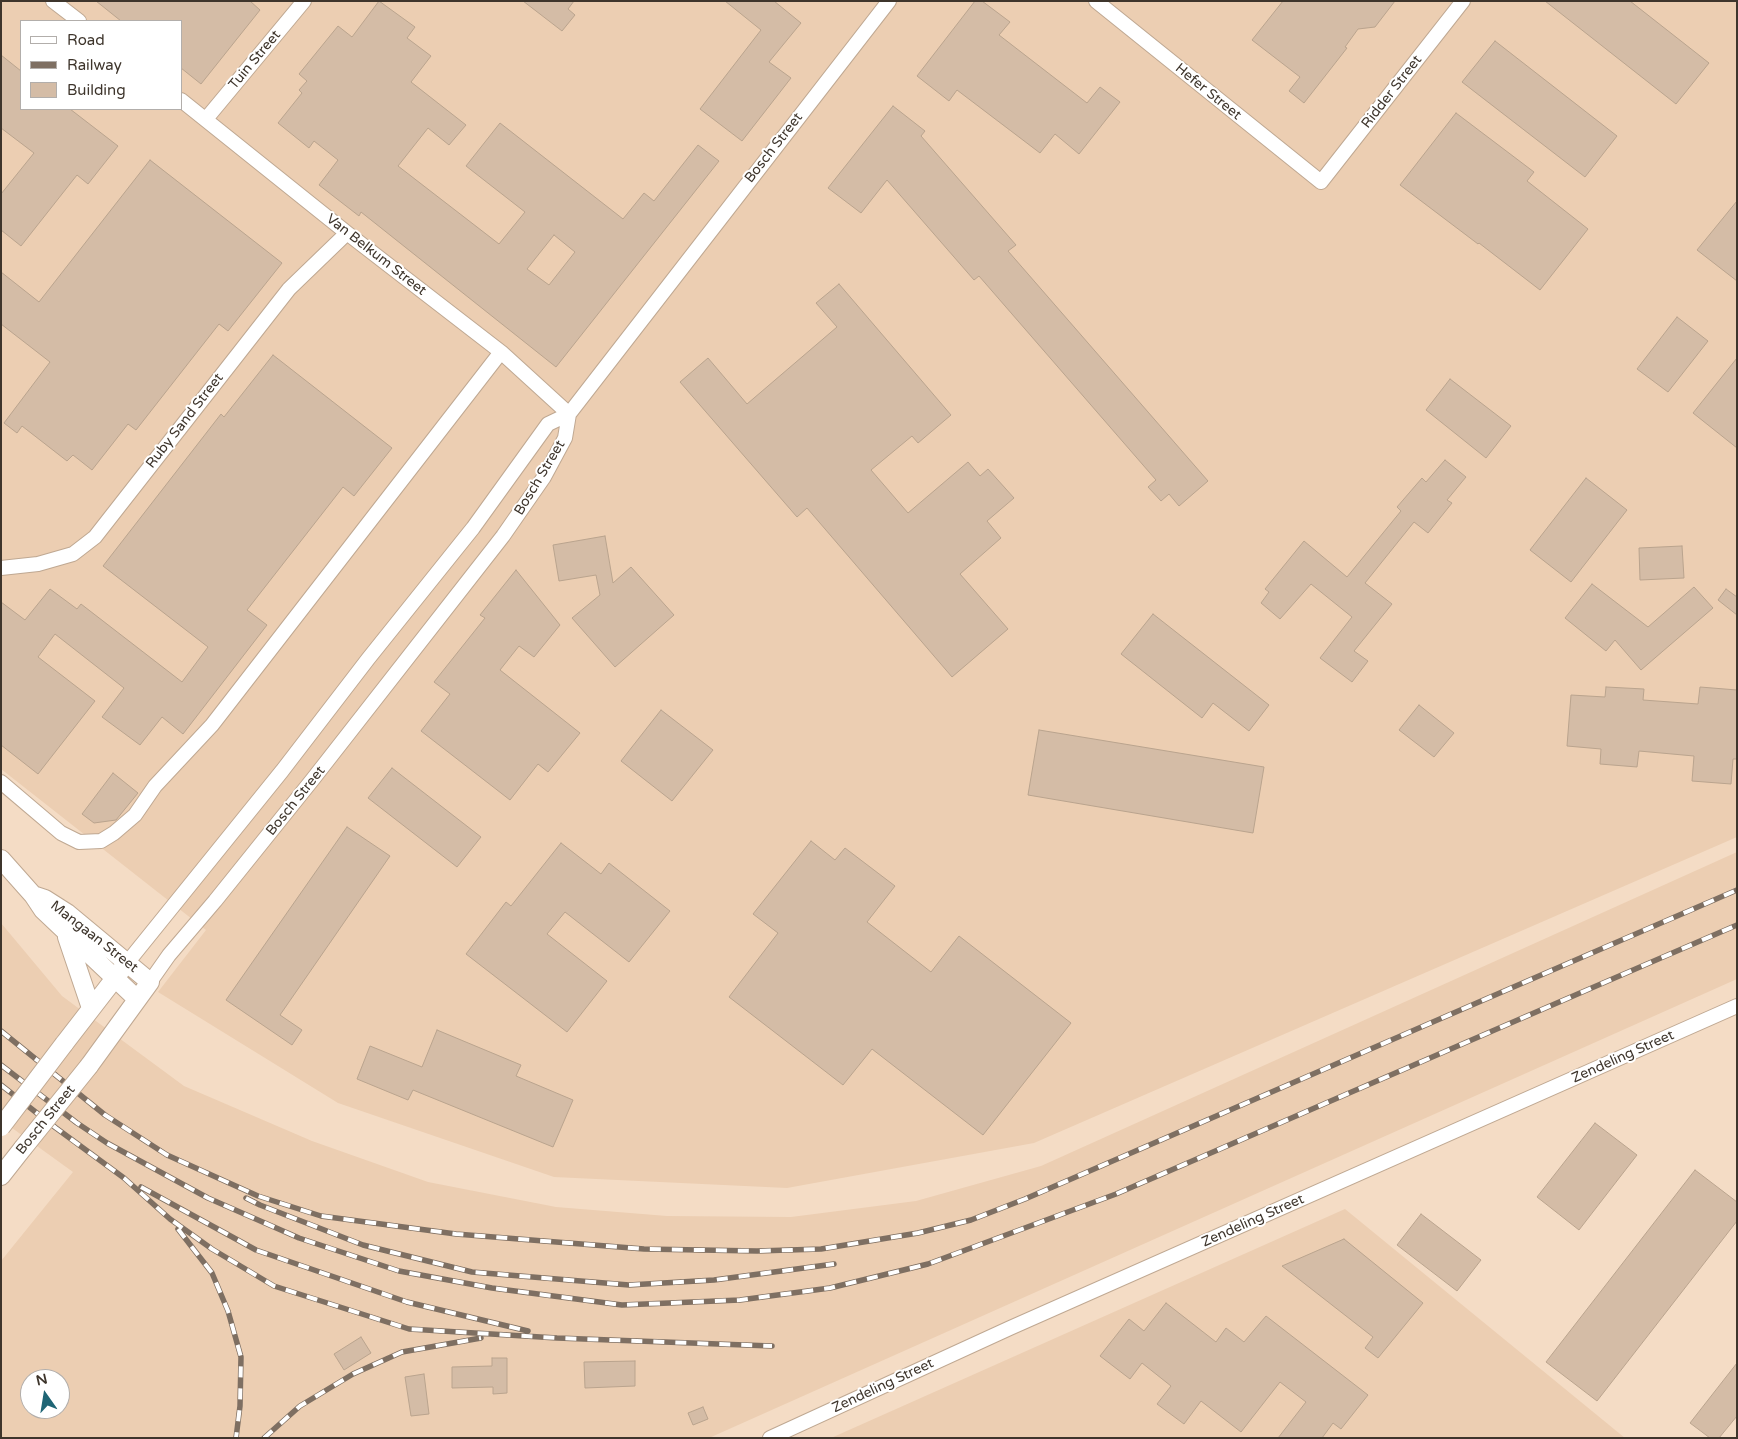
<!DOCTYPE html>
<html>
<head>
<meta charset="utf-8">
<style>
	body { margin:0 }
	#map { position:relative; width:1738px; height:1439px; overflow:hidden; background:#f4dcc5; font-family:"Varela Round",sans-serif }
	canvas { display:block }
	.frame { position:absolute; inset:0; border:2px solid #3e352c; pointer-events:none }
	.legend { position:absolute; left:20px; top:20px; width:162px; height:90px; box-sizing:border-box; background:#fff; border:1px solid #b2aeab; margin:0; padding:6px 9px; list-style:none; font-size:15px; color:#3e352c }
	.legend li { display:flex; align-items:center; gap:10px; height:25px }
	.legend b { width:25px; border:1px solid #b2aeab }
	.north { position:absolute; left:20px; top:1369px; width:50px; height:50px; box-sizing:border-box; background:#fff; border:1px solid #b2aeab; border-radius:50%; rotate:347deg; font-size:14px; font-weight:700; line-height:20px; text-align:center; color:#3e352c }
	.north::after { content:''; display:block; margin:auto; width:18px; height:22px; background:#1f6575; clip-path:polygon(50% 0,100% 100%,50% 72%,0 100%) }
</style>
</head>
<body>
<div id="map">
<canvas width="1738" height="1439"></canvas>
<div class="frame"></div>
<ul class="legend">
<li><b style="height:6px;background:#fff"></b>Road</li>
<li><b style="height:6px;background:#7e6f62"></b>Railway</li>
<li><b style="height:14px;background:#d4bca6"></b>Building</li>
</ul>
<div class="north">N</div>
</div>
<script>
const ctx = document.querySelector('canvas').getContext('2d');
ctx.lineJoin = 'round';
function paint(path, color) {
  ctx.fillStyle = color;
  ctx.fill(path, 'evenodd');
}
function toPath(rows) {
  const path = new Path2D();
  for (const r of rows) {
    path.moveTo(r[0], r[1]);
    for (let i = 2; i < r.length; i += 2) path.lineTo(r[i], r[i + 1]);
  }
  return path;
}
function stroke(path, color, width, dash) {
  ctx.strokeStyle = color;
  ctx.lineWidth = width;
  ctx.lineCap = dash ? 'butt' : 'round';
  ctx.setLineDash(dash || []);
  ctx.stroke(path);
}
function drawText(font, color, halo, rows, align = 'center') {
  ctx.font = font + ' "Varela Round",sans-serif';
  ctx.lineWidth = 4;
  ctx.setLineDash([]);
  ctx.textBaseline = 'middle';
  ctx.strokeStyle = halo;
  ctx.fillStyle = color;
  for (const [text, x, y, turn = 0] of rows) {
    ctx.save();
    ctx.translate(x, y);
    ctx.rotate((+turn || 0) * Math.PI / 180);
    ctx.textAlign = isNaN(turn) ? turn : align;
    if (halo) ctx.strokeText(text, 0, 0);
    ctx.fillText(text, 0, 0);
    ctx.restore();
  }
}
paint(toPath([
	[1,1,1737,1,1737,837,1034,1143,787,1188,554,1177,338,1103,158,992,206,930,1,769],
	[21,21,181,21,181,109,21,109],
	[1737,852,1737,979,709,1438,1,1438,1,1261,73,1172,1,1120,1,923,62,996,184,1086,312,1141,428,1182,556,1207,667,1216,791,1217,916,1201,1041,1166],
	[30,1379,60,1379,60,1409,30,1409],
	[1345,1209,1625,1438,831,1438]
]), '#ecceb2');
const building = toPath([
	[96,1,250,1,260,10,201,84,181,68,181,21,121,21,96,1],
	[379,1,415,27,407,38,431,56,411,82,466,125,449,145,428,128,398,166,499,244,525,212,466,166,500,123,623,219,644,193,654,201,698,145,719,161,556,367,361,212,359,216,319,185,338,160,314,141,309,148,278,123,302,93,299,90,307,81,299,74,338,26,352,37,379,1],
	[554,235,575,252,549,285,527,269,554,235],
	[523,1,574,1,568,9,575,15,562,31,523,1],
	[725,1,774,1,801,23,769,62,791,78,742,141,700,109,761,30,725,1],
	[975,1,982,1,1010,22,999,35,1087,103,1100,87,1120,102,1079,154,1055,134,1040,153,957,90,949,101,917,76,975,1],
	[1283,1,1395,1,1375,27,1358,29,1345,47,1347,48,1304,103,1289,91,1300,77,1252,40,1283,1],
	[1545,1,1630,1,1709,63,1676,104,1545,1],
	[1495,41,1617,136,1585,177,1462,82,1495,41],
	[1,55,21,71,21,109,70,109,118,146,88,184,77,175,21,246,1,230,1,194,34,153,1,128,1,55],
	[893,106,925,131,921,136,1016,245,1008,251,1208,481,1179,506,1169,494,1161,501,1148,487,1156,480,979,276,974,280,887,180,861,213,828,188,893,106],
	[1456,113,1534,172,1527,181,1588,229,1540,290,1479,243,1478,244,1400,185,1456,113],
	[150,160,282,263,228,331,219,324,136,430,128,424,92,470,73,455,67,461,22,426,17,433,4,423,50,362,1,324,1,272,39,302,150,160],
	[1737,201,1737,281,1697,250,1737,201],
	[839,284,951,415,918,443,912,436,871,470,908,513,968,462,980,476,988,469,1014,498,987,521,1001,538,960,574,1008,629,952,677,807,508,797,517,680,382,708,358,747,404,837,327,816,303,839,284],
	[1677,317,1708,341,1668,392,1637,369,1677,317],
	[273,355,392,448,354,496,343,487,247,610,267,625,183,734,162,717,140,745,102,717,124,688,55,634,38,657,95,701,38,774,1,745,1,602,25,620,50,589,77,609,81,604,182,682,208,647,103,566,221,414,224,417,273,355],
	[1737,358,1737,448,1693,413,1737,358],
	[1450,379,1511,426,1486,458,1426,410,1450,379],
	[1445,460,1466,477,1447,500,1452,503,1428,533,1414,522,1365,583,1392,604,1354,651,1368,661,1352,682,1320,658,1352,617,1311,584,1280,619,1261,603,1269,592,1265,589,1304,541,1347,577,1401,511,1397,507,1422,478,1426,482,1445,460],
	[1586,478,1627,510,1571,582,1530,550,1586,478],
	[605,536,613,583,631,567,674,615,615,667,572,618,600,595,596,575,559,581,553,545,605,536],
	[1682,546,1684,578,1640,580,1639,548,1682,546],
	[516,570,560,625,534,657,519,646,500,670,580,733,548,772,538,764,510,800,421,731,450,694,434,682,485,618,480,615,516,570],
	[1592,584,1648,627,1694,587,1713,608,1641,670,1615,640,1606,651,1565,618,1592,584],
	[1726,589,1737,597,1737,615,1718,600,1726,589],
	[1153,614,1269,705,1249,731,1213,703,1202,718,1121,654,1153,614],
	[1606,687,1644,689,1643,700,1698,704,1700,687,1737,690,1737,759,1733,759,1731,784,1692,781,1694,756,1639,751,1637,767,1600,764,1601,749,1567,746,1571,695,1605,697,1606,687],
	[1419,705,1454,733,1434,757,1399,730,1419,705],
	[661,710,713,750,672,801,621,761,661,710],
	[1039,730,1264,767,1253,833,1028,795,1039,730],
	[392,768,481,837,457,867,368,798,392,768],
	[113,773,138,793,116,820,94,823,82,814,113,773],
	[347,827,390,856,280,1015,302,1030,292,1045,226,1000,347,827],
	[811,841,835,860,845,848,895,886,867,922,931,972,959,936,1071,1023,983,1135,872,1049,843,1085,729,997,778,933,753,914,811,841],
	[561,843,601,874,609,863,670,911,629,962,565,912,547,934,607,981,567,1032,466,954,506,902,511,906,561,843],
	[437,1030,521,1065,516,1076,573,1100,553,1147,413,1090,408,1100,357,1079,370,1046,422,1067,437,1030],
	[1595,1123,1637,1155,1579,1230,1537,1197,1595,1123],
	[1695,1170,1737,1202,1737,1221,1597,1401,1546,1362,1695,1170],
	[1421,1214,1481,1260,1457,1291,1397,1245,1421,1214],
	[1344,1239,1423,1303,1378,1358,1365,1348,1373,1337,1282,1266,1344,1239],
	[1166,1303,1216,1342,1226,1328,1244,1342,1266,1316,1368,1395,1341,1429,1333,1423,1322,1438,1278,1438,1306,1402,1280,1382,1241,1432,1201,1401,1184,1424,1157,1404,1171,1386,1142,1363,1130,1379,1100,1356,1129,1319,1144,1331,1166,1303],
	[361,1337,371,1353,344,1370,334,1354,361,1337],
	[492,1358,507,1358,507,1393,493,1394,493,1387,452,1388,452,1367,492,1366,492,1358],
	[635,1361,635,1386,585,1388,584,1362,635,1361],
	[1737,1363,1737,1416,1719,1438,1710,1438,1690,1423,1737,1363],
	[424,1374,429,1414,411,1416,405,1377,424,1374],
	[703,1407,708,1419,693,1425,688,1413,703,1407]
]);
paint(building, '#d4bca6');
stroke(building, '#baa48e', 1);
const minor = toPath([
	[53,1,79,21],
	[1096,1,1321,182,1463,1],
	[181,100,347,233,501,352,569,414],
	[206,119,304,1],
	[1,568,38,564,73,554,95,537,289,289,347,233],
	[1,782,61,833,79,842,101,841,114,833,135,815,155,786,212,725,501,352],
	[127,963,282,771,368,659,473,528,548,424,569,414,889,1],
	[150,982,169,955,215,901,313,779,503,536,544,477,565,438,569,414],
	[770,1438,1010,1328,1737,1006]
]);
const tertiary = toPath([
	[1,859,33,895,43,910,137,999],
	[33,895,45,899,67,913,150,982,89,1066],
	[67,937,91,1008],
	[64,1044,122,969],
	[1,1176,23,1148]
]);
stroke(minor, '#bfa892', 16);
stroke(tertiary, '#bfa892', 20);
stroke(minor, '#fff', 14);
stroke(tertiary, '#fff', 18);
const rail = toPath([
	[1,1031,105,1115,167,1155,258,1196,321,1216,456,1234,644,1249,757,1251,821,1249,918,1233,971,1220,1025,1199,1737,890],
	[1,1065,77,1123,107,1143,208,1198,299,1238,399,1271,492,1288,622,1305,740,1300,830,1288,928,1264,1116,1194,1737,925],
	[1,1085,56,1128,124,1178,170,1219,212,1249,274,1286,409,1329,557,1338,772,1346],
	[141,1187,256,1250,407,1302,528,1331],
	[246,1198,260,1205,363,1245,472,1272,629,1285,714,1280,834,1264],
	[178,1229,212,1273,228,1311,241,1357,240,1406,236,1438],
	[264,1438,300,1406,353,1374,402,1352,481,1338]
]);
stroke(rail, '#7e6f62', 5.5);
stroke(rail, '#fff', 4, [11]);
const tertiaryBridge = toPath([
	[1,1127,64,1044],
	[23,1148,89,1066]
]);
stroke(tertiaryBridge, '#bfa892', 20, []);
stroke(tertiaryBridge, '#fff', 18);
drawText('14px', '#3e352c', '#fff', [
	["Tuin Street",255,60,-50],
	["Hefer Street",1208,92,39],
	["Ridder Street",1392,92,-52],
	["Bosch Street",774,148,-52],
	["Van Belkum Street",376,255,38],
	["Ruby Sand Street",185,421,-52],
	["Bosch Street",540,478,-59],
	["Bosch Street",296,801,-51],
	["Mangaan Street",94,937,38],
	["Zendeling Street",1623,1057,-24],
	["Bosch Street",46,1120,-51],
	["Zendeling Street",1253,1221,-24],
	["Zendeling Street",883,1386,-25]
]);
</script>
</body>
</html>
